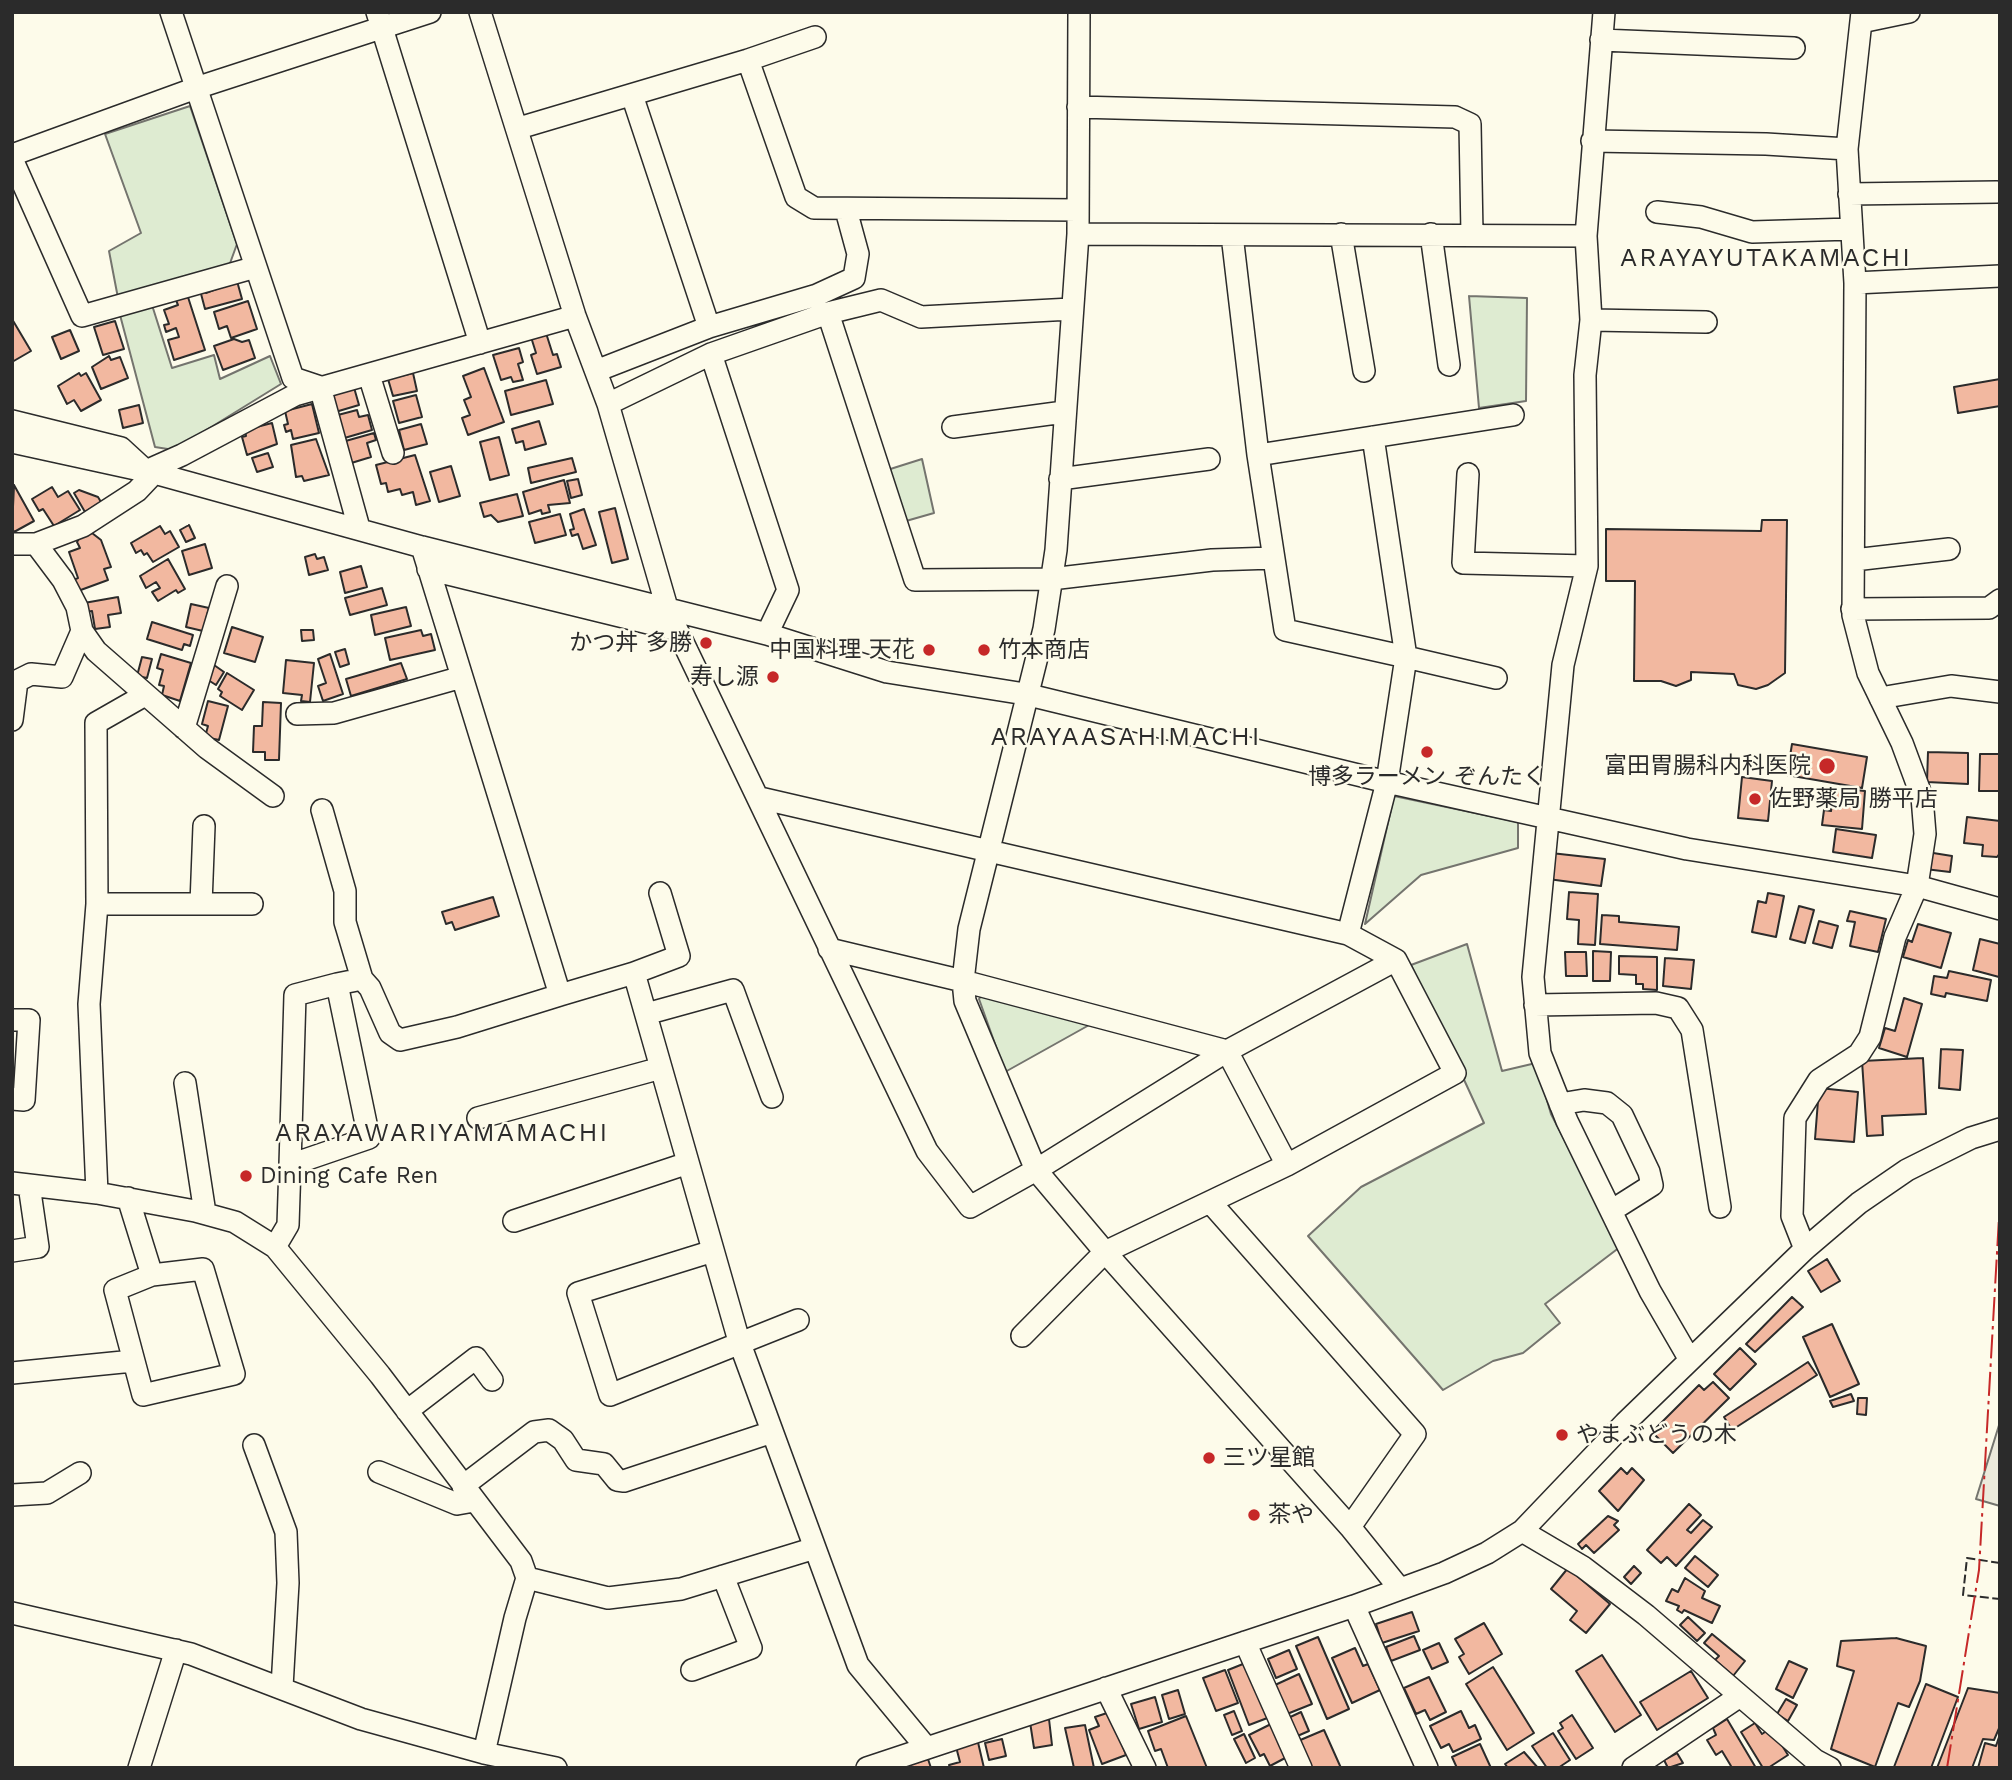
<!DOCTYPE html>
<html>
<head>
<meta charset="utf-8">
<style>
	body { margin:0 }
	#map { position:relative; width:2012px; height:1780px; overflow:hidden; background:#fdfbea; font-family:"Work Sans",sans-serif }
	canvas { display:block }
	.frame { position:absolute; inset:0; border:14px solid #2b2b2b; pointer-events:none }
</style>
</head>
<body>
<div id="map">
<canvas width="2012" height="1780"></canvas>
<div class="frame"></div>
</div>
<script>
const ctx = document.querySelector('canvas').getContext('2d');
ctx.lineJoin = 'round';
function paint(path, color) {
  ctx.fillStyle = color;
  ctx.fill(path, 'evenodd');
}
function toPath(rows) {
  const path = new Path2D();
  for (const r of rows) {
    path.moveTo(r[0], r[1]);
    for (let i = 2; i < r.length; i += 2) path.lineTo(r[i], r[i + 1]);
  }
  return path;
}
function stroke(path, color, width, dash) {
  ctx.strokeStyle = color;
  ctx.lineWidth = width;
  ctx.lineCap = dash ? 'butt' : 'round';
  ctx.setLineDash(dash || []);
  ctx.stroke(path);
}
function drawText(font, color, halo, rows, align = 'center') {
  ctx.font = font + ' "Work Sans","Noto Sans JP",sans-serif';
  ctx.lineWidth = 5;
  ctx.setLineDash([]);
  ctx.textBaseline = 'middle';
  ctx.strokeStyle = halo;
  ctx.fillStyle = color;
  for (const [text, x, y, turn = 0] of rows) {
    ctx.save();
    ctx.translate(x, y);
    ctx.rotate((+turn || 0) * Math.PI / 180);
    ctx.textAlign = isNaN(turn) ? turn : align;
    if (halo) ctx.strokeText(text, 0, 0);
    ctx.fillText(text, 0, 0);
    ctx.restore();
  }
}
const green = toPath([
	[190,106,237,244,229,266,118,298,109,251,141,233,105,134,190,106],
	[1469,296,1527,298,1526,401,1479,408,1469,296],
	[152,305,172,368,214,355,220,379,270,356,281,384,174,450,155,447,120,315,152,305],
	[922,459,934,513,899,523,884,471,922,459],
	[1394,796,1518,822,1518,848,1421,875,1365,924,1394,796],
	[1467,944,1502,1071,1536,1063,1551,1114,1620,1247,1545,1304,1560,1323,1523,1353,1493,1361,1443,1390,1308,1236,1361,1187,1484,1123,1411,965,1467,944],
	[984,992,1091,1024,1005,1072,979,999,984,992]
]);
paint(green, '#deebd1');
stroke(green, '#74746e', 2);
const parking = toPath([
	[2000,1422,2000,1506,1976,1499,2000,1422]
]);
paint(parking, '#eceadb');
stroke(parking, '#74746e', 2);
const building = toPath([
	[237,281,242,299,205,309,200,290,205,289,206,293,237,281],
	[187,294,205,350,174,360,168,340,179,337,176,328,166,332,164,325,169,324,164,310,178,305,175,298,187,294],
	[248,301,257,329,231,338,227,326,219,329,214,312,248,301],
	[12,319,31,351,12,362,12,319],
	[115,321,124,349,103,355,94,327,115,321],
	[70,330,79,351,61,359,52,337,70,330],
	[546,333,553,355,557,354,561,367,537,374,531,355,536,353,531,337,546,333],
	[234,339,242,342,249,340,255,358,223,370,214,346,234,339],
	[519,348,523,362,518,364,523,380,513,382,511,377,501,380,493,355,519,348],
	[109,356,111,360,120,357,128,378,101,389,92,367,109,356],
	[484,368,504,422,468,435,462,418,470,415,464,400,471,397,463,376,484,368],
	[79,373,81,376,86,373,101,400,81,411,74,400,67,404,58,386,79,373],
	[413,373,417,391,393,396,388,379,413,373],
	[2000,379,2000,406,1958,413,1954,387,2000,379],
	[546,380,553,404,511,415,505,391,546,380],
	[353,384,359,405,332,413,330,390,353,384],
	[416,395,422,417,399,423,393,401,416,395],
	[312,404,319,433,293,439,291,430,286,432,284,425,288,424,285,411,312,404],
	[139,405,143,423,123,428,119,410,139,405],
	[357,410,359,417,368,415,372,430,341,439,334,416,357,410],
	[539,421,546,444,525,450,523,441,516,443,512,429,539,421],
	[272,423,277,444,247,455,242,437,246,436,245,430,272,423],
	[421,424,427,444,404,450,399,430,421,424],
	[374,433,376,440,367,443,371,457,348,464,342,442,374,433],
	[499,437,509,475,490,480,480,442,499,437],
	[316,439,329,475,304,481,302,476,296,477,291,445,316,439],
	[268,453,273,467,257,472,252,458,268,453],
	[415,455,430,501,416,505,413,492,402,495,400,489,388,492,386,483,381,484,376,465,415,455],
	[572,458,576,472,531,483,528,468,572,458],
	[451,466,460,496,439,502,430,472,451,466],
	[578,479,582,495,571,498,567,481,578,479],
	[564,480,570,503,548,505,550,512,542,514,541,510,529,514,523,492,564,480],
	[14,485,34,521,14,532,12,528,14,485],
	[52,487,58,497,68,491,80,510,54,526,43,509,39,511,32,499,52,487],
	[79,490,98,497,101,502,85,512,74,493,79,490],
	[517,494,523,516,498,522,491,515,484,517,480,503,517,494],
	[615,508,628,559,612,563,599,512,615,508],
	[584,509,596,545,583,549,578,534,572,536,570,530,574,529,570,514,584,509],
	[560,514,566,535,535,543,529,522,560,514],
	[1762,520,1787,520,1785,673,1768,685,1756,689,1738,685,1734,674,1691,672,1691,680,1676,686,1661,681,1634,681,1635,581,1606,581,1606,529,1761,531,1762,520],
	[189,525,195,538,186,542,180,530,189,525],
	[160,526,165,534,170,531,179,547,153,562,147,553,144,555,141,550,136,553,131,543,160,526],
	[92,533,101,540,111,567,104,569,108,580,78,591,73,580,78,578,69,552,80,548,77,542,80,537,92,533],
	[205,544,212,568,189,575,182,551,205,544],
	[315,554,317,559,324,557,328,570,309,575,305,557,315,554],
	[168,559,185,589,178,593,176,590,158,601,152,592,160,588,156,582,146,588,140,576,168,559],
	[361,566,367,587,345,593,340,572,361,566],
	[382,588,387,605,350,615,345,598,382,588],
	[118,597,121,613,108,615,110,627,95,629,92,611,86,612,84,603,118,597],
	[191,604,209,608,203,631,186,627,191,604],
	[406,607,411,626,375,635,371,615,406,607],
	[152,622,193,635,190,646,184,644,182,650,147,639,152,622],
	[232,627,263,637,255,662,224,653,232,627],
	[301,630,313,630,314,640,302,641,301,630],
	[421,630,423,636,431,634,435,650,390,660,385,638,421,630],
	[345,649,349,664,340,667,335,652,345,649],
	[161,654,191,663,180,701,162,695,164,686,159,685,163,670,157,668,161,654],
	[330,654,343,694,323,701,318,686,326,683,318,659,330,654],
	[142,657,152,659,147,678,137,676,142,657],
	[286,660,314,663,310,702,301,701,302,695,283,693,286,660],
	[401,663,407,679,351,696,346,679,401,663],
	[214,665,224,672,216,685,205,678,214,665],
	[227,673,254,690,242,710,220,696,222,692,218,689,227,673],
	[208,701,228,706,219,740,205,737,208,726,202,724,208,701],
	[263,702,281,703,279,760,265,760,265,752,253,752,254,726,262,726,263,702],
	[1792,744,1867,757,1862,788,1787,775,1792,744],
	[1928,752,1968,753,1968,784,1927,782,1928,752],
	[1980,754,2000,754,2000,791,1979,791,1980,754],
	[1742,777,1772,781,1768,821,1738,818,1742,777],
	[1834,788,1865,791,1862,829,1822,825,1824,810,1831,811,1834,788],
	[1967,817,2000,821,2000,853,1997,857,1982,856,1983,845,1964,843,1967,817],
	[1836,829,1876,835,1872,858,1833,852,1836,829],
	[1927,852,1952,856,1950,872,1925,869,1927,852],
	[1551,853,1605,859,1601,886,1548,879,1551,853],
	[1569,892,1598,894,1595,945,1578,944,1579,920,1567,919,1569,892],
	[1768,893,1784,896,1776,937,1752,932,1758,901,1766,903,1768,893],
	[493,897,499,916,455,930,452,922,446,924,442,912,493,897],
	[1799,906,1814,910,1805,943,1790,939,1799,906],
	[1850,911,1886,919,1878,952,1850,946,1855,922,1847,921,1850,911],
	[1602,915,1619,916,1619,922,1679,927,1677,950,1600,944,1602,915],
	[1819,921,1838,926,1832,948,1813,943,1819,921],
	[1918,924,1951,933,1941,968,1903,957,1908,940,1912,942,1918,924],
	[1980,939,2000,944,1999,977,1973,970,1980,939],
	[1593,951,1611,952,1610,981,1593,981,1593,951],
	[1565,952,1586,952,1587,976,1566,976,1565,952],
	[1619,956,1657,957,1657,990,1643,989,1643,984,1636,984,1636,975,1619,974,1619,956],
	[1665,958,1694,960,1691,989,1663,986,1665,958],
	[1949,971,1991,980,1987,1001,1946,993,1945,997,1931,994,1934,976,1947,978,1949,971],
	[1904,998,1922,1004,1907,1057,1879,1048,1885,1028,1895,1031,1904,998],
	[1941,1049,1963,1050,1960,1090,1939,1088,1941,1049],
	[1923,1058,1926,1114,1882,1116,1883,1135,1867,1136,1862,1061,1923,1058],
	[1819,1088,1858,1092,1854,1142,1815,1139,1819,1088],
	[1827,1259,1840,1281,1821,1292,1808,1271,1827,1259],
	[1792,1297,1803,1307,1755,1352,1746,1344,1792,1297],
	[1832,1324,1859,1384,1830,1397,1803,1337,1832,1324],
	[1740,1348,1756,1364,1730,1390,1714,1374,1740,1348],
	[1808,1362,1817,1375,1732,1430,1724,1417,1808,1362],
	[1713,1382,1729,1398,1673,1453,1652,1432,1699,1385,1704,1390,1713,1382],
	[1851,1394,1854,1401,1833,1407,1830,1401,1851,1394],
	[1858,1398,1867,1398,1866,1415,1857,1414,1858,1398],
	[1621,1468,1627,1474,1632,1468,1644,1480,1618,1511,1599,1491,1621,1468],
	[1689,1504,1701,1515,1687,1530,1691,1533,1703,1520,1712,1527,1676,1566,1667,1557,1661,1563,1647,1550,1689,1504],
	[1608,1516,1618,1521,1614,1525,1619,1530,1594,1553,1586,1545,1582,1549,1578,1544,1608,1516],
	[1695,1556,1718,1575,1708,1587,1685,1568,1695,1556],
	[1634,1566,1641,1573,1631,1584,1624,1577,1634,1566],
	[1568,1568,1610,1604,1586,1633,1570,1620,1577,1611,1551,1589,1568,1568],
	[1685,1578,1705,1591,1702,1598,1720,1606,1712,1623,1684,1610,1682,1613,1677,1610,1679,1606,1666,1601,1672,1589,1678,1592,1685,1578],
	[1412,1612,1419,1631,1382,1643,1376,1624,1412,1612],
	[1688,1617,1705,1633,1697,1641,1680,1625,1688,1617],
	[1484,1623,1502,1654,1469,1674,1459,1657,1464,1654,1455,1639,1484,1623],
	[1712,1634,1745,1661,1733,1676,1715,1660,1719,1656,1704,1643,1712,1634],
	[1414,1636,1420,1650,1391,1661,1386,1647,1414,1636],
	[1318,1637,1349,1709,1327,1719,1296,1646,1318,1637],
	[1896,1638,1926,1646,1920,1681,1909,1707,1898,1703,1875,1767,1831,1749,1854,1671,1837,1666,1841,1641,1896,1638],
	[1439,1643,1448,1662,1432,1669,1423,1650,1439,1643],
	[1355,1648,1363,1666,1368,1664,1380,1690,1352,1703,1332,1658,1355,1648],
	[1289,1650,1297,1669,1276,1678,1268,1659,1289,1650],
	[1602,1655,1641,1715,1615,1732,1576,1671,1602,1655],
	[1789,1661,1807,1669,1793,1698,1776,1689,1789,1661],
	[1248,1662,1270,1717,1249,1725,1228,1670,1248,1662],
	[1493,1667,1534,1733,1507,1750,1466,1684,1493,1667],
	[1225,1670,1238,1703,1216,1711,1203,1678,1225,1670],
	[1691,1671,1708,1698,1657,1730,1640,1702,1691,1671],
	[1299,1674,1312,1704,1287,1714,1275,1685,1299,1674],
	[1429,1677,1446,1712,1430,1720,1425,1710,1416,1714,1404,1688,1429,1677],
	[1926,1684,1958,1697,1931,1768,1896,1768,1894,1767,1926,1684],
	[1968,1688,2000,1693,2000,1726,1994,1740,1983,1739,1972,1768,1937,1768,1968,1688],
	[1178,1690,1185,1714,1169,1719,1162,1695,1178,1690],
	[1155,1697,1162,1722,1139,1729,1131,1704,1155,1697],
	[1786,1699,1797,1705,1788,1721,1777,1714,1786,1699],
	[1234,1711,1242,1731,1232,1735,1224,1715,1234,1711],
	[1461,1711,1469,1728,1475,1725,1481,1739,1453,1752,1449,1744,1441,1748,1430,1726,1461,1711],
	[1110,1712,1126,1755,1102,1764,1089,1730,1099,1726,1095,1717,1110,1712],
	[1301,1712,1309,1731,1295,1737,1286,1719,1301,1712],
	[1572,1715,1593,1748,1576,1759,1558,1731,1563,1728,1560,1723,1572,1715],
	[1186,1716,1207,1768,1168,1768,1161,1749,1155,1751,1148,1731,1186,1716],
	[1049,1719,1052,1745,1034,1748,1030,1722,1049,1719],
	[1727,1719,1756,1768,1728,1768,1731,1766,1722,1751,1716,1755,1707,1740,1716,1735,1713,1728,1727,1719],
	[1755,1723,1762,1734,1771,1728,1788,1755,1768,1768,1763,1768,1741,1732,1755,1723],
	[1271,1724,1287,1757,1270,1766,1264,1754,1260,1756,1249,1735,1271,1724],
	[1085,1725,1094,1768,1074,1768,1065,1728,1085,1725],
	[1324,1730,1341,1768,1310,1768,1298,1741,1324,1730],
	[1553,1733,1570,1760,1558,1768,1547,1768,1532,1746,1553,1733],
	[1244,1734,1255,1758,1246,1763,1234,1739,1244,1734],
	[2000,1734,2000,1768,1978,1768,1985,1743,1996,1746,2000,1734],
	[977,1738,984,1768,950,1768,949,1765,960,1762,955,1743,977,1738],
	[1002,1739,1006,1756,989,1760,985,1743,1002,1739],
	[1480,1744,1491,1768,1457,1768,1452,1757,1480,1744],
	[1524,1752,1538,1768,1508,1768,1505,1764,1524,1752],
	[1677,1753,1683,1763,1668,1768,1664,1760,1677,1753],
	[927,1756,931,1768,900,1768,927,1756]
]);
paint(building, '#f2b8a0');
stroke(building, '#2b2b2b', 2);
const minor = toPath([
	[171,12,293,378,320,387,359,528],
	[377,12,480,343],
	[480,12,575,316,608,404,668,611,927,1151,970,1207,1036,1170,1227,1051,1396,960],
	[1079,12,1078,234,1056,550,1044,629,969,929,963,981,965,1001,1036,1170,1105,1252,1350,1527,1400,1589],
	[1604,12,1586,236,1591,320,1585,375,1587,566,1563,665,1533,977,1540,1053,1567,1121,1650,1291,1690,1360],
	[1861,22,1909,12],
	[1601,40,1794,48],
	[748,60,815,37],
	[632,95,709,327],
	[1078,107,1455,117,1470,124,1472,234],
	[519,128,748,60,796,197,814,208,1078,210],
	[1592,141,1766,144,1847,149],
	[12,155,196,88,430,12],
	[12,159,82,316,256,267],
	[1849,194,1997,192],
	[1657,212,1701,217,1752,232,1851,229],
	[1078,234,1586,236],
	[1341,234,1364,371],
	[1431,234,1449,365],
	[1855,283,2000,276],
	[828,313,915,580,1051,579,1212,560,1273,558],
	[1591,320,1706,322],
	[711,354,788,590,767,634],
	[596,371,709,327,817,295,854,278,858,254,846,210],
	[369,375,393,453],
	[608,404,711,354,828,313,881,300,921,317,1071,309],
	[12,421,121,448,146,471,182,455,295,395,575,316],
	[953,427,1064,412],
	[1373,437,1406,657,1496,678],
	[12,442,154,473,422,547,767,634,887,672,1025,694,1387,782,1687,849,1917,886,2000,909],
	[1258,455,1513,415],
	[1468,474,1463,563,1587,566],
	[1060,479,1209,459],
	[12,544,36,544,83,526,137,491,154,473],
	[36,544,63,580,77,607,82,631,96,651,207,748,273,796],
	[422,547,560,995,634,973,739,1341,858,1665,925,1746],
	[1854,560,1949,549],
	[428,569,677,630],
	[1852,609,1989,608,2000,600],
	[1880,698,1951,686,2000,692],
	[297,714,334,713,462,677],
	[12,720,17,681,31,674,62,677,82,631],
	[184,728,227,586],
	[760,798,1348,934],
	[322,810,345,891,345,922,362,979],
	[97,904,252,904],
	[201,904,204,826],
	[829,949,963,981,1227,1051,1287,1165],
	[634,973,679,956,660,893],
	[337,984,362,979,370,988,390,1033,400,1040,457,1027,560,995],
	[1535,1005,1656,1003,1678,1008,1692,1030,1720,1207],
	[646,1014,733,990,772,1097],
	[12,1020,29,1020,24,1100,12,1099],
	[185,1083,205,1213],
	[1560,1104,1584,1100,1607,1103,1622,1115,1649,1172,1652,1185,1611,1211],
	[478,1118,661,1068],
	[12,1183,97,1193,195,1211,235,1222,275,1247,380,1375,521,1561,527,1578,515,1618,484,1753],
	[97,1193,89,1004,97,904,96,723,145,695],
	[128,1198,152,1275,203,1269,234,1374,143,1395,115,1290,152,1275],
	[1211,1203,1415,1434,1350,1527],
	[514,1221,688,1163],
	[275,1247,288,1225,290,1165,295,995,337,984,369,1138,290,1165],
	[1805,1249,1792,1216,1795,1118,1819,1080,1859,1054,1870,1037,1895,937,1917,886,1925,834,1922,797,1902,743,1868,673,1853,615,1855,283,1847,149,1862,12],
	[12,1251,38,1247,29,1185],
	[713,1251,578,1293,610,1395,798,1320],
	[1022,1336,1105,1252,1287,1165,1455,1073,1396,960,1348,934,1387,782,1406,657,1285,630,1258,455,1232,235],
	[12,1373,133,1361],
	[407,1411,476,1358,492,1380],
	[254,1445,286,1532,288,1583,282,1687],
	[379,1472,457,1504,474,1501],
	[463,1486,534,1432,549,1430,563,1440,576,1460,604,1464,617,1480,624,1481,772,1432],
	[12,1495,47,1493,80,1473],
	[1522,1531,1583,1567,1646,1615,1815,1760,1830,1768],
	[527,1578,608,1598,681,1589,815,1548],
	[1354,1606,1427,1768],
	[12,1613,191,1654,361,1719,484,1753,556,1768],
	[1245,1642,1301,1768],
	[692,1670,751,1648,723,1576],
	[1106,1688,1145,1768],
	[139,1768,176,1650],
	[867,1768,1354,1606,1444,1573,1487,1553,1522,1531,1625,1423,1805,1249,1859,1203,1907,1170,1971,1138,2000,1129],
	[1633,1768,1740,1696]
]);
stroke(minor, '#2b2b2b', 24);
stroke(minor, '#fdfbea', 21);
stroke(toPath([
	[2000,1563,1967,1558,1963,1595,2000,1599]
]), '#2b2b2b', 2, [9, 3.5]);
stroke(toPath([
	[1947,1768,1979,1570,2000,1200]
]), '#c62828', 2, [24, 5, 3.5, 5]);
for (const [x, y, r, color] of [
	[706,643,7,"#c62828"],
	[929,650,7,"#c62828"],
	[984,650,7,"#c62828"],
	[773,677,7,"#c62828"],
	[1427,752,7,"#c62828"],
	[1827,766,9,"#c62828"],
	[1755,799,7,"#c62828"],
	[246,1176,7,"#c62828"],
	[1562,1435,7,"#c62828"],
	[1209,1458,7,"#c62828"],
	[1254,1515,7,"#c62828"]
]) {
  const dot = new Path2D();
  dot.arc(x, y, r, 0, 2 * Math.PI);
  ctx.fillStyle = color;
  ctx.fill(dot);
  stroke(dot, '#fdfbea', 2.5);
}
drawText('23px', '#2b2b2b', '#fdfbea', [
	["かつ丼 多勝",692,643,"right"],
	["中国料理 天花",915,650,"right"],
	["竹本商店",998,650],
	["寿し源",759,677,"right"],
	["富田胃腸科内科医院",1811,766,"right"],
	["博多ラーメン ぞんたく",1427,777,"center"],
	["佐野薬局 勝平店",1769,799],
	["Dining Cafe Ren",260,1176],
	["やまぶどうの木",1576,1435],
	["三ツ星館",1223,1458],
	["茶や",1268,1515]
], 'left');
ctx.letterSpacing = '2px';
drawText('26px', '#2b2b2b', '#fdfbea', [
	["ARAYAYUTAKAMACHI",1766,258],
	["ARAYAASAHIMACHI",1126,737],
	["ARAYAWARIYAMAMACHI",442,1133]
]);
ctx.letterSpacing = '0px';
</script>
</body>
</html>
